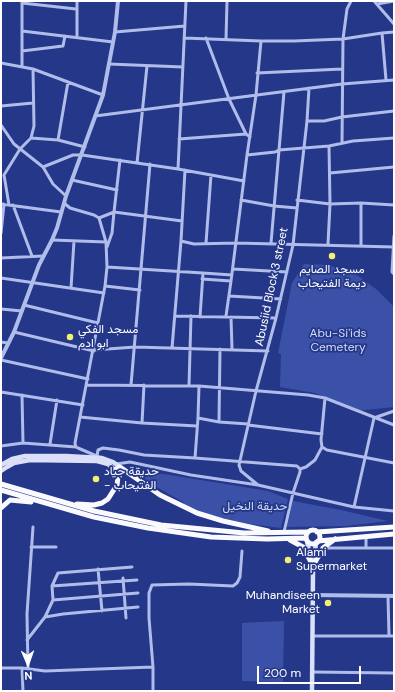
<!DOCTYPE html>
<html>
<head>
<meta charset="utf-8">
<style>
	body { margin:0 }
	#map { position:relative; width:395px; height:692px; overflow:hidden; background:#243789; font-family:"DM Sans",sans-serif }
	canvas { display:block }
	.frame { position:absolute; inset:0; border:2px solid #fff; pointer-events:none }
	.north { position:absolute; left:8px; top:644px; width:40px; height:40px; -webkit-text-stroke:3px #243789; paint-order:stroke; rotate:178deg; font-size:11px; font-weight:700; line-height:16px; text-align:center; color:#fff }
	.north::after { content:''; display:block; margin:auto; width:14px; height:18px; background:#fff; clip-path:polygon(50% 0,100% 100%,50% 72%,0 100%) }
	.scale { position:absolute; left:257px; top:666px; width:104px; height:18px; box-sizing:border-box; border:2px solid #fff; border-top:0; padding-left:5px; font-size:12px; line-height:14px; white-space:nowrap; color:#fff; -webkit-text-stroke:3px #243789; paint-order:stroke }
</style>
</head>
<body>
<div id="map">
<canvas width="395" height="692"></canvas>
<div class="frame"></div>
<div class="north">N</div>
<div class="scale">200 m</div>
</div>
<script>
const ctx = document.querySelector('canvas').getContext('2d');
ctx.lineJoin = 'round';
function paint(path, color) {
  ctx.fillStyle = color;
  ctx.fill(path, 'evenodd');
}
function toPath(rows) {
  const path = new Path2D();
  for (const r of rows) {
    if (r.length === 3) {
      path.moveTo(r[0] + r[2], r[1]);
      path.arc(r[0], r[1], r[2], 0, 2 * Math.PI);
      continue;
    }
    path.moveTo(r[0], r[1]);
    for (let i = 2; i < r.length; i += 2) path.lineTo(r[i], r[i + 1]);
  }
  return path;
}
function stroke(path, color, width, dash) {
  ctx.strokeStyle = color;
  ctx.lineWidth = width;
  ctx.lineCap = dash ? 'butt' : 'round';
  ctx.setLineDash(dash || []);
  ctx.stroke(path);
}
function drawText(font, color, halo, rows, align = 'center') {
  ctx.font = font + ' "DM Sans",Vazirmatn,sans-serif';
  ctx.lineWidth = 3.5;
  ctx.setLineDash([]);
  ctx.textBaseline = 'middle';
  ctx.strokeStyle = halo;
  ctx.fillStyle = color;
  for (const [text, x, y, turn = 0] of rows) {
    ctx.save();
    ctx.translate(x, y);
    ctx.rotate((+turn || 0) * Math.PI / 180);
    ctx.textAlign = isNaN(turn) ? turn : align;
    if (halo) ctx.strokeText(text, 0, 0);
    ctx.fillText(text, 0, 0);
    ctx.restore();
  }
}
paint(toPath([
	[304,264,328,265,354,273,376,289,394,307,394,407,356,411,315,393,280,387,281,354,278,353,292,283],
	[137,473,164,474,268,491,288,499,281,528,250,524,221,518,187,507,183,502,153,485],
	[293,501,341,510,388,521,346,526,287,527],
	[284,621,283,682,242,681,242,623]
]), '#3b51a8');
stroke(toPath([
	[77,1,77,37],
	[374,1,394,24],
	[22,3,76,9],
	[377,4,394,1],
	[22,31,113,42],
	[115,32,185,26],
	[382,33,386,80],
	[184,38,261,41,294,41,343,39,382,33,394,32],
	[206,38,229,99,246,134],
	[226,39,227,1],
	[22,51,63,46,65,36],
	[1,63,33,69,103,95],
	[109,64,183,67],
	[22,66,22,1],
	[257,73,342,69],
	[1,106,33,103],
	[95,116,342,84,394,80],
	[307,121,324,121,342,117,394,111],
	[1,125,14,144,43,167,53,184,66,196],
	[31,138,58,140,85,147],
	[179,139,246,134,250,137],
	[58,140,68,82],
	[342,143,343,39,347,9,351,1],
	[247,155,275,152,279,150,329,146,353,141,394,138],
	[137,163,147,66],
	[43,167,73,155,82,155,178,169,244,181],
	[178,169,186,1],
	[330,173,394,167],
	[72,180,117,190],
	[241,200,274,206,297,208],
	[297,200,330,204,361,203,394,205],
	[64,203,70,208,94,215,99,218,106,242,107,267,105,286,75,443,76,447,78,448,99,457],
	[1,204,61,212],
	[9,205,4,175,20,149,31,138,34,126,33,69],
	[13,205,32,256],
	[99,218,114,212,120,160],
	[1,233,4,204],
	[394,236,392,272,394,274],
	[52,240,106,242],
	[181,241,185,170],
	[206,243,211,175],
	[271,243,284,92],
	[328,244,330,204,329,146],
	[361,246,361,203],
	[107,247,112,233,114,212,182,221],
	[1,258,43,256],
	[107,267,203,273,200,317],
	[233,269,287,272],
	[203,273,232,275],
	[1,278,104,293],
	[202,279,231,281,247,155,256,95,261,41],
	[105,286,140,290],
	[71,288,74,241],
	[229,296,281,299],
	[24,305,98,323],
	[1,309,22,311],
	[175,316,276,318],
	[226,316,231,281],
	[231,317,232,349],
	[14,332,94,351],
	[1,342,8,343],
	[172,348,181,241,194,244,236,243,394,247],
	[94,350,135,347,268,351],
	[1,360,88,379],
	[87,385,199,386,308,395,325,398,394,425],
	[131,385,150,164],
	[189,386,191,316],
	[1,392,83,405],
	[22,395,23,443],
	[325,398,321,440,322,447,327,450,394,463],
	[80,417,142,423,197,426],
	[198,418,199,386],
	[219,422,220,349],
	[142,423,144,385],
	[248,425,322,434],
	[50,444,57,400],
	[1,446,23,443,76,447],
	[97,456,98,450,103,448,119,450,144,455,195,458,297,466,300,469,300,472,293,493,284,532],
	[195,458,198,418,219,422,248,424],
	[116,464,130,462,191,475,258,485,354,507,394,511],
	[300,469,306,467,315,460,322,447],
	[258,485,241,471,239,465,256,391,276,318,293,245,307,121,309,88],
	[354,507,374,418,394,411],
	[366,536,366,548,394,548],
	[31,547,56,547],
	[324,548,366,548],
	[98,569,102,611],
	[123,578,126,618],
	[52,586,58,573,132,567],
	[388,596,389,636],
	[53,600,52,586,137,580],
	[45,617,53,600,138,593],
	[312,636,394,636],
	[27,640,45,617,63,614,138,607],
	[153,667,149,618,149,593,152,585,189,584,233,586,237,583,240,577,242,551],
	[1,668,22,668,45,671,153,667,153,691],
	[22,668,23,691],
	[28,669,27,614,33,527],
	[312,672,394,673]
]), '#b0bcea', 3);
stroke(toPath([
	[1,358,14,332,39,265,52,240,57,228,66,196,103,95,115,32,118,1],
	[313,595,394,596]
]), '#b0bcea', 4);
stroke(toPath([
	[1,465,12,459,25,456,66,456,102,458,113,462,120,467],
	[1,471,7,467,14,463,30,460,97,461,108,464,115,470],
	[307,541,313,572,312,691],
	[314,563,316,542]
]), '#dbe0f8', 4.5);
stroke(toPath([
	[1,484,94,511,161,525,244,533,307,532],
	[1,490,94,517,148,528,211,537,267,539,306,538],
	[77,504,94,505,102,503,108,499,117,485,118,477,115,470,120,467,160,495,197,513,223,521,268,531],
	[1,508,10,500,31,502],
	[313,537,7],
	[317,532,394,527],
	[290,540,303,547,311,562],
	[318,541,394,534],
	[314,564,323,548,335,539]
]), '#fafafe', 5);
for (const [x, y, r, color] of [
	[332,256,4,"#f5ef73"],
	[70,337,4,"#f5ef73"],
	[96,479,4,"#f5ef73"],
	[288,560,4,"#f5ef73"],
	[328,603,4,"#f5ef73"]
]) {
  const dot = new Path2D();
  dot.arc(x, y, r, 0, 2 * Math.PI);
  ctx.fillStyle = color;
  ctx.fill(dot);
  stroke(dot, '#243789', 1.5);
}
drawText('12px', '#fff', '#243789', [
	["مسجد الصايم",332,270,"center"],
	["ديمة الفتيحاب",332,284,"center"],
	["مسجد الفكي",78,330],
	["ابو ادم",78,344],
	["حديقة جياد",104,472],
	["- الفتيحاب",104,486],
	["Alami",296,553],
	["Supermarket",296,567],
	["Muhandiseen",320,596,"right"],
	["Market",320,610,"right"]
], 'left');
drawText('12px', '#fff', '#243789', [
	["Abusiid Block 3 street",272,287,-78]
]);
drawText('12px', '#d5dcf7', '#243789', [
	["Abu-Si'ids",338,334],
	["Cemetery",338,348],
	["حديقة النخيل",255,507]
]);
</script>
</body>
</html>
